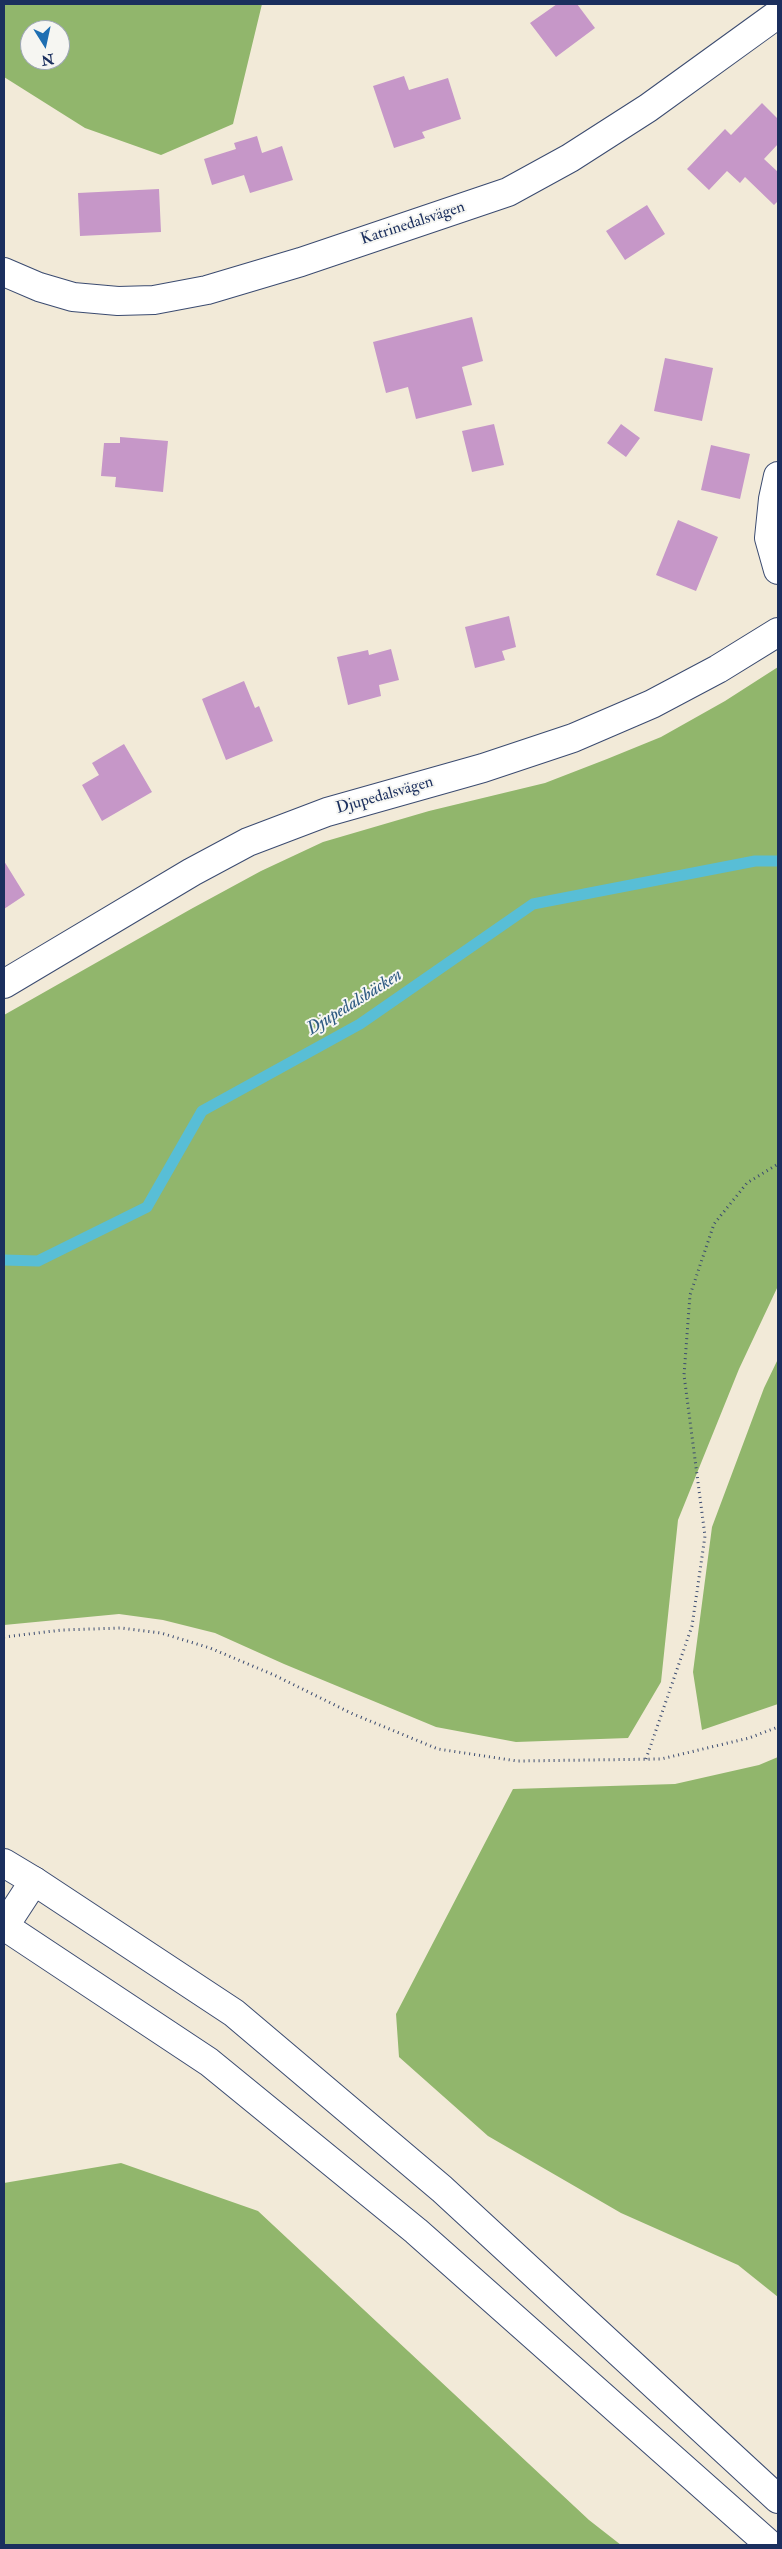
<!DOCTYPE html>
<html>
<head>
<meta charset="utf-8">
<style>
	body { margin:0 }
	#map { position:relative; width:782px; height:2549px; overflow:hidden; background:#f2ead8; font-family:"IM FELL Double Pica",serif }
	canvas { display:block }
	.frame { position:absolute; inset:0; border:5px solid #1b2f5e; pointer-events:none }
	.north { position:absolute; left:20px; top:20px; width:50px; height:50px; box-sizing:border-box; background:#f6f6f2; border:1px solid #9ea6b7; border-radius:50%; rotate:170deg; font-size:14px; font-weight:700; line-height:20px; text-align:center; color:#1b2f5e }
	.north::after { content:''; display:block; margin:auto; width:18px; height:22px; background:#1f6fb2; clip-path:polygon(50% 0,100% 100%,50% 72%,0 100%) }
</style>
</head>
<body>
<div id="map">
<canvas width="782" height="2549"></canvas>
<div class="frame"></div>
<div class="north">N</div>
</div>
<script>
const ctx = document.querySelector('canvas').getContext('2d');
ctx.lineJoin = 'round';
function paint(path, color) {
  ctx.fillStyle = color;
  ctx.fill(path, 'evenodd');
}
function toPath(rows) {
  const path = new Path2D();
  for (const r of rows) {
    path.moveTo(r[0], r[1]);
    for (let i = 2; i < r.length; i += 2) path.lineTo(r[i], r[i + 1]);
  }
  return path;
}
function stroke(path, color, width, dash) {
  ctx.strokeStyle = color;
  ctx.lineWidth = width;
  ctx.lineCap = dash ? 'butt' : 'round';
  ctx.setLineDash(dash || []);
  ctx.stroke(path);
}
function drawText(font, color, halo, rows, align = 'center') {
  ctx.font = font + ' "IM FELL Double Pica",serif';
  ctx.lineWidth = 4;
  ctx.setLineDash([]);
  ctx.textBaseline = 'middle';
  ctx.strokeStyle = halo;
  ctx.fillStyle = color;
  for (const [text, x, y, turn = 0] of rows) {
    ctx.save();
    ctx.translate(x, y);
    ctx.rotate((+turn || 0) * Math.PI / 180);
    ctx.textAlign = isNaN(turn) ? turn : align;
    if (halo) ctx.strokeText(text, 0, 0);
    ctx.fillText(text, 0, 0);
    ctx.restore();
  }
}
paint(toPath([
	[4,4,262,4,233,124,161,155,85,128,4,77],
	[30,30,60,30,60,60,30,60],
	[778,667,778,1286,739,1369,678,1520,661,1682,628,1738,516,1742,436,1727,284,1664,215,1633,163,1620,119,1614,4,1625,4,1015,191,909,261,871,323,842,429,811,545,783,607,759,661,737,725,701],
	[778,1359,778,1704,702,1730,693,1672,712,1527,764,1388],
	[778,1757,778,2297,738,2265,621,2213,488,2136,399,2057,396,2014,513,1789,675,1784,759,1765],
	[121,2163,258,2211,589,2520,621,2545,4,2545,4,2183]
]), '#91b66c');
stroke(toPath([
	[4,1260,38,1261,147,1207,202,1111,360,1024,533,904,755,861,778,861]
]), '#58bed6', 11);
paint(toPath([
	[557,4,577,4,595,28,556,57,530,23],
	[404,76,409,90,448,78,461,119,422,132,425,138,394,148,373,86],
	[762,103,778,119,778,144,764,159,778,172,778,201,774,205,745,177,740,183,727,171,709,190,687,169,725,129,731,135],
	[257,136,262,153,282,146,293,180,250,193,244,175,212,185,204,159,236,149,234,143],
	[159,189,161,232,80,236,78,193],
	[647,205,665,234,625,260,606,231],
	[472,317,483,361,462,367,472,405,416,419,408,387,386,393,373,342],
	[665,358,713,368,702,421,654,411],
	[494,424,504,465,472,472,462,431],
	[621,424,640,438,626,457,607,443],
	[120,437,168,441,163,492,115,487,116,477,101,476,104,443,120,443],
	[711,445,750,454,740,499,701,490],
	[678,520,718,537,696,591,656,575],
	[509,616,516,647,502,651,505,660,475,668,465,627],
	[391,649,399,680,379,685,381,696,348,705,337,657,368,650,369,655],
	[244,681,255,708,259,706,273,741,226,760,202,699],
	[124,744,152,792,102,821,82,785,99,775,92,763],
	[4,861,25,895,4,909]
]), '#c697c8');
const minor = toPath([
	[4,272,39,287,73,297,118,301,154,300,207,290,301,262,508,192,570,158,648,108,778,14],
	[778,476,773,499,769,538,778,570],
	[4,1927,34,1881]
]);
const tertiary = toPath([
	[4,984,192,872,248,842,327,812,483,768,573,738,652,704,718,669,778,632]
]);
const secondary = toPath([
	[4,1863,34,1881,234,2013,442,2189,778,2499],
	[4,1926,209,2062,416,2231,770,2545]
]);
stroke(minor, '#3b4b70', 30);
stroke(tertiary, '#3b4b70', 30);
stroke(secondary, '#3b4b70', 30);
stroke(toPath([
	[4,1637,62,1630,121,1628,161,1633,210,1648,274,1675,353,1714,438,1749,517,1761,661,1759,749,1738,778,1727],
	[646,1759,692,1626,705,1536,684,1375,690,1295,714,1224,747,1183,778,1164]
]), '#3b4b70', 3, [1, 4]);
stroke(minor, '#fff', 28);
stroke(tertiary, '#fff', 28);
stroke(secondary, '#fff', 28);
drawText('16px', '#1b2f5e', '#f6f6f2', [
	["Katrinedalsvägen",413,224,-18],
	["Djupedalsvägen",385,796,-16]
]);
drawText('italic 18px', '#2d5a82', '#f6f6f2', [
	["Djupedalsbäcken",355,1003,-32]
]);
</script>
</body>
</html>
